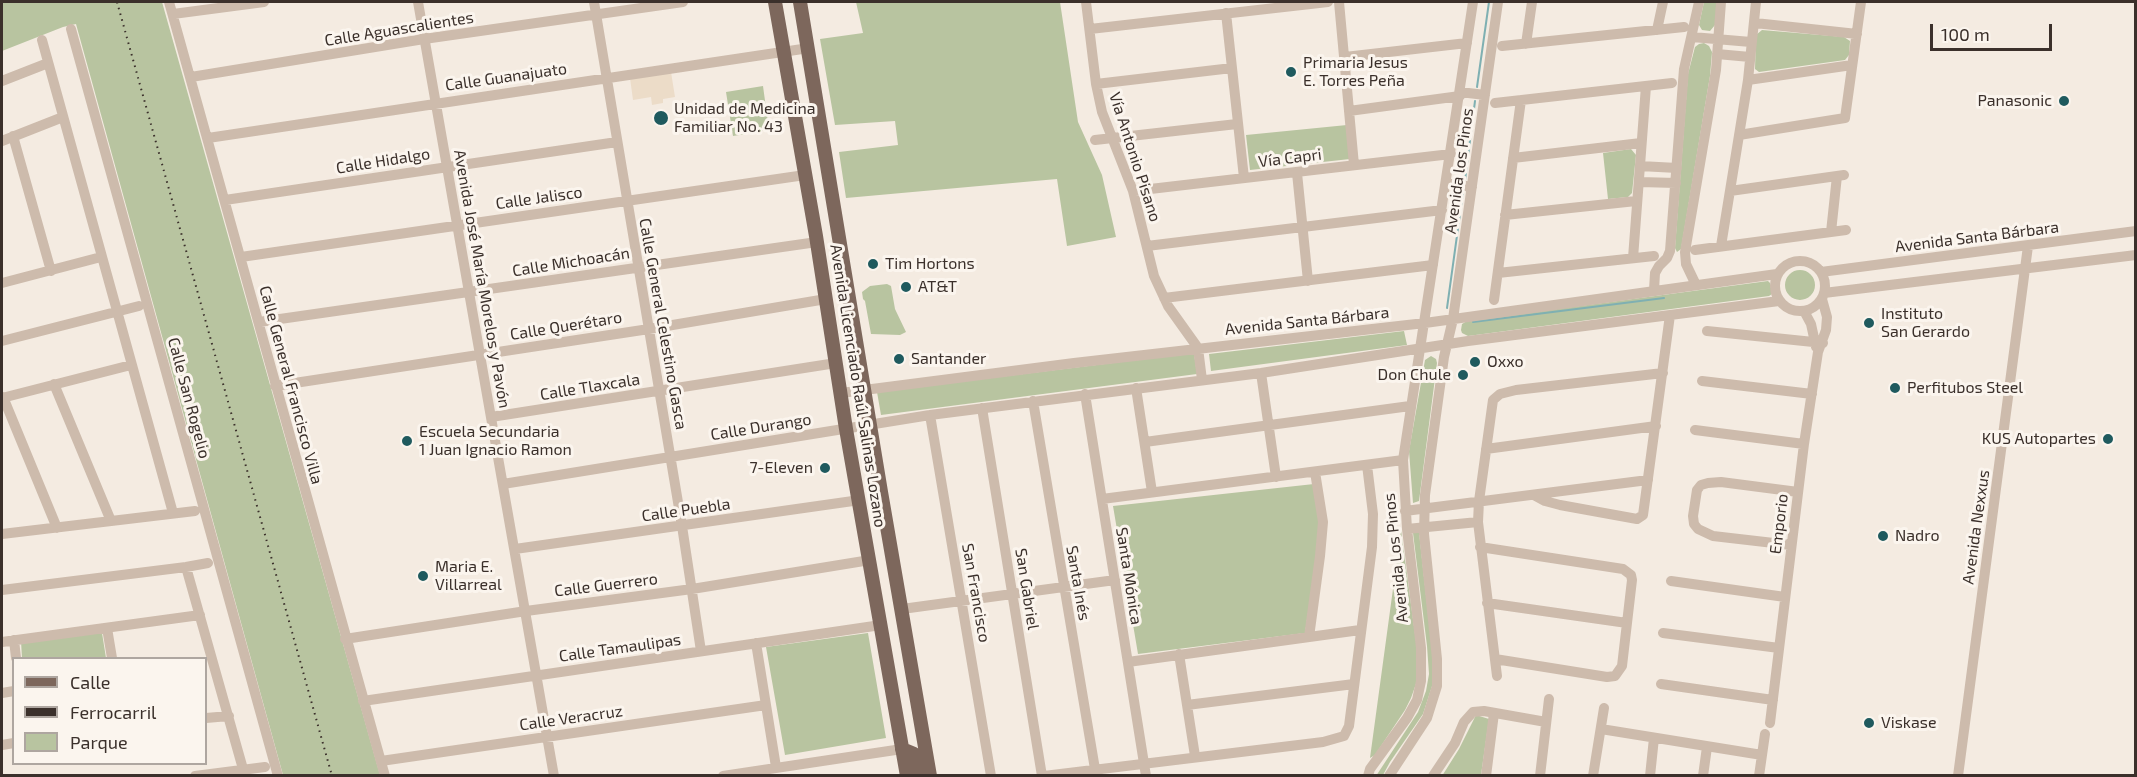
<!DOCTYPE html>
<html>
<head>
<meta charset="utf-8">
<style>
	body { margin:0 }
	#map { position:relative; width:2137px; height:777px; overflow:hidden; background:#f4ebe1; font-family:"Exo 2",sans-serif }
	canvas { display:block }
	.frame { position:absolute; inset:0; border:3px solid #3b302b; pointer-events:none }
	.legend { position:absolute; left:12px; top:657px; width:195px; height:108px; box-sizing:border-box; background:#fbf5ee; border:2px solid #aea6a0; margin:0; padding:8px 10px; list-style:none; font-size:18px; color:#3b302b }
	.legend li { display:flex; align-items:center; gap:12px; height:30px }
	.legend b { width:30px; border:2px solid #aea6a0 }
	.scale { position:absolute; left:1930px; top:24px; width:122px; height:27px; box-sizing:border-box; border:3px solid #3b302b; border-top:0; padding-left:8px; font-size:18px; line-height:21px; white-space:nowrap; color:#3b302b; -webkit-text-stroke:4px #fbf5ee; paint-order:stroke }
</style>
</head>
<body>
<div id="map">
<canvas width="2137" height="777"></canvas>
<div class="frame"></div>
<ul class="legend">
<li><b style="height:8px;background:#7d675c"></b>Calle</li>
<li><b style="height:8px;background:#3b302b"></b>Ferrocarril</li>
<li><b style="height:16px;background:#b8c4a0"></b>Parque</li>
</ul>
<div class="scale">100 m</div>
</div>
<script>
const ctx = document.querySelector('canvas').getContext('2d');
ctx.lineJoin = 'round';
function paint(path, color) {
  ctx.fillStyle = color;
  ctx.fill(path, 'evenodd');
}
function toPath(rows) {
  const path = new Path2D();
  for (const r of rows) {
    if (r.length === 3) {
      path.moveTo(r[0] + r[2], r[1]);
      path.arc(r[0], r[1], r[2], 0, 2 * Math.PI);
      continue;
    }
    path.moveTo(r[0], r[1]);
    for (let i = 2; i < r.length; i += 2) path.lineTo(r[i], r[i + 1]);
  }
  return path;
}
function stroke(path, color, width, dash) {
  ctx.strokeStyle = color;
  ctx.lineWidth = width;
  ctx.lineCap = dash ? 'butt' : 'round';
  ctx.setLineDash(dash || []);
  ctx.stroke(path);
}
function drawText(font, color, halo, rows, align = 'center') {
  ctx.font = font + ' "Exo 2",sans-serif';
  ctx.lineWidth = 6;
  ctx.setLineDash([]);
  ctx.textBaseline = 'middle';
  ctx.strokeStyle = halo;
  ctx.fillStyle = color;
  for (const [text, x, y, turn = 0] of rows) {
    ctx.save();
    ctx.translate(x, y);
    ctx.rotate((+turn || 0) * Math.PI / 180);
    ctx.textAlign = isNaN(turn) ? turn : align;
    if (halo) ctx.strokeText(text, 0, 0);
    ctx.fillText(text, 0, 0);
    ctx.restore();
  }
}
paint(toPath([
	[2,2,162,2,380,775,283,775,76,24,63,27,2,51],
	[856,2,1060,2,1078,122,1102,175,1116,237,1067,246,1057,179,846,198,839,152,898,145,895,121,835,125,820,39,863,33],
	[1704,2,1717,2,1715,25,1710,31,1702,30,1699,25],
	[1762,30,1844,37,1850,41,1849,55,1845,60,1759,72,1755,69,1756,35],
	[1704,43,1709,46,1712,52,1710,76,1681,249,1677,252,1675,248,1688,74,1695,47,1699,44],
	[763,86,769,130,733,136,726,92],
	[1347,125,1350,159,1250,170,1246,135],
	[1631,149,1636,155,1632,193,1628,197,1608,199,1603,153],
	[1800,285,15],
	[1768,281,1770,283,1772,294,1769,296,1468,336,1462,333,1461,330,1462,324,1467,321],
	[887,284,891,286,895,309,906,332,900,335,871,334,865,301,863,299,862,292,870,286],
	[1404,331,1407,345,1211,371,1209,354],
	[1194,353,1197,374,881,415,877,392],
	[1431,356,1436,359,1437,363,1419,501,1413,503,1409,451,1425,360],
	[1314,484,1320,531,1305,633,1138,654,1113,506],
	[1401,530,1417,649,1417,681,1411,698,1405,710,1375,755,1370,758],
	[1419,532,1435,677,1423,714,1390,762,1383,775,1376,776,1418,712,1426,691,1429,674,1427,646,1413,533],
	[102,633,106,658,22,658,21,641],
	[868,633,886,738,785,755,766,647],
	[1476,715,1489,719,1481,775,1442,776,1459,749]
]), '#b8c4a0');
paint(toPath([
	[671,72,675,97,663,99,663,103,652,105,651,97,633,100,630,78]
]), '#ecdcc8');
stroke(toPath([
	[1477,87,1489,2],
	[1465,180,1475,101],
	[1447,308,1463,192],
	[1473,322,1664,298]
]), '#7fb0b2', 2);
stroke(toPath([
	[169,2,385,776],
	[418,2,554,776],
	[594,2,682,526,701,651],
	[1086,2,1096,84,1102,112,1133,191,1154,276,1168,306,1198,348,1202,380],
	[1339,2,1354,165],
	[1226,13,1244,178],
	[173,14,264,2],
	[1755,23,1857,34],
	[71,29,278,776],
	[1090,29,1328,2],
	[1657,30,1663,2],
	[1692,37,1751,42],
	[42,40,173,513],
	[1526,44,1532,2],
	[1502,46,1684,27],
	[1717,54,1750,57],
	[1345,57,1467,43],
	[191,77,424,39,683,2],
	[1748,80,1852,65],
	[2,81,48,63],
	[1096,84,1232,68],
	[1460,92,1485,95],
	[1495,103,1672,83],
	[1349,111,1460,96],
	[1739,135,1845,118,1861,2],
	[13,136,51,271],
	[208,138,809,48],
	[1095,140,1237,124],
	[2,141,63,117],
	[1513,158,1641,143],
	[1640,166,1677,168],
	[1297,173,1308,281],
	[1640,182,1676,183],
	[1446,183,1472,187],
	[1133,191,1451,154],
	[1730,191,1844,175],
	[225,200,617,142],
	[1505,215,1636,201],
	[1831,232,1837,176],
	[1147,246,1442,210],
	[1721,246,1748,80,1756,2],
	[1695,250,1846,230],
	[241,257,805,175],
	[1633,258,1646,86],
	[1800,286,25],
	[1821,272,2136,231],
	[1498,273,1654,256],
	[2,283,101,257],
	[1696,285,1686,264,1685,252,1716,70,1721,2],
	[1654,290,1655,273,1659,266,1667,258,1670,251,1684,69,1699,2],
	[1824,293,2136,255],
	[1164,298,1433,265],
	[1494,300,1521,100],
	[1804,311,1811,324,1816,347],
	[259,322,817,242],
	[1707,331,1823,343],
	[2,341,139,306],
	[1261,373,1276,477],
	[1702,381,1812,394],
	[54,384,111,521],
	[275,386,649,329,826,299],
	[1136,388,1152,492],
	[841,393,1074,363,1425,323,1777,274],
	[1085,394,1146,776],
	[3,397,57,528],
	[2,398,131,365],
	[1033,401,1095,769],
	[982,408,1042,776],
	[930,415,991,776],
	[491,417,836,363],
	[1695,430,1804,444],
	[1145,442,1410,406],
	[1486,449,1656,426],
	[503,484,930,415,1261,373,1468,341,1779,301],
	[1534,495,1545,501,1560,505,1637,519,1643,515,1670,315],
	[1102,499,1403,460],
	[1405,511,1648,480],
	[1407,529,1478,522],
	[2,534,195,511],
	[1791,545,1713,536,1698,529,1694,524,1693,516,1697,490,1701,485,1708,483,1721,482,1798,492],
	[1480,547,1623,569,1631,575,1632,580,1622,666,1615,676,1607,677,1495,659],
	[515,549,860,500],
	[186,567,245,776],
	[1671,581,1785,597],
	[2,590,186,567,208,563],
	[1487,603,1627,623],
	[902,609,1115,580],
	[107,628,112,658],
	[1663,633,1779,648],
	[1309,637,1320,556,1323,522,1315,472],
	[345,639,526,611,692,589,870,560],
	[14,640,16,658],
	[2,642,200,615],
	[756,643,776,767],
	[1179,654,1195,756],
	[1128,662,1360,630],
	[1497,676,1478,522,1479,501,1493,400,1500,394,1516,390,1663,373],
	[1661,684,1773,700],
	[2,693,14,691],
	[363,701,881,625],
	[1187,705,1354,684],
	[206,718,229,716],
	[1770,723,1804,444,1818,352,1826,330,1827,317,1822,299],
	[1601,729,1762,755],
	[2,745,14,743],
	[381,761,766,705],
	[195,776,265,767],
	[723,776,902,749],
	[1044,776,1323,742,1344,736,1349,726,1372,547,1373,514,1367,465],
	[1368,776,1370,769,1407,718,1417,700,1421,681,1421,648,1407,529,1403,460,1473,2],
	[1389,776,1427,718,1437,686,1437,659,1424,534,1425,495,1444,357,1453,319,1498,2],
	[1433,776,1455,743,1464,722,1473,712,1484,711,1546,722],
	[1486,776,1494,713],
	[1540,776,1549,699],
	[1593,776,1604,708],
	[1650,776,1654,738],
	[1703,776,1707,747],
	[1759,776,1765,734],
	[1958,776,2028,246]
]), '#cdbbac', 10);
stroke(toPath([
	[775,2,816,236,846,429,907,776],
	[800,2,881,492,930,776],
	[902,749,914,754,920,776]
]), '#7d675c', 14);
stroke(toPath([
	[117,2,332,776]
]), '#3b302b', 2, [1.5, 4.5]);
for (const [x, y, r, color] of [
	[1291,72,6,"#1f5a5e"],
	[2064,101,6,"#1f5a5e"],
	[661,118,8,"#1f5a5e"],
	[873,264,6,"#1f5a5e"],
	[906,287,6,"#1f5a5e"],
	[1869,323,6,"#1f5a5e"],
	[899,359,6,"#1f5a5e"],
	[1475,362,6,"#1f5a5e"],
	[1463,375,6,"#1f5a5e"],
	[1895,388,6,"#1f5a5e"],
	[2108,439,6,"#1f5a5e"],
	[407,441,6,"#1f5a5e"],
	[825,468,6,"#1f5a5e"],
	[1883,536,6,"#1f5a5e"],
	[423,576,6,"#1f5a5e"],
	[1869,723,6,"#1f5a5e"]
]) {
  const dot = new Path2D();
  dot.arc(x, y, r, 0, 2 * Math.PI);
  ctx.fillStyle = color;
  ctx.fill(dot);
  stroke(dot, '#fbf5ee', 2);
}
drawText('16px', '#3b302b', '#fbf5ee', [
	["Calle Aguascalientes",399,29,-9],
	["Calle Guanajuato",506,77,-8],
	["Vía Antonio Pisano",1135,157,72],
	["Vía Capri",1290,158,-7],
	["Calle Hidalgo",383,161,-9],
	["Avenida los Pinos",1459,171,-82],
	["Calle Jalisco",539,198,-8],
	["Avenida Santa Bárbara",1977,237,-7],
	["Calle Michoacán",571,262,-9],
	["Avenida José María Morelos y Pavón",482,279,80],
	["Avenida Santa Bárbara",1307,321,-6],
	["Calle General Celestino Gasca",663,324,80],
	["Calle Querétaro",566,326,-9],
	["Calle General Francisco Villa",291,385,75],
	["Avenida Licenciado Raúl Salinas Lozano",858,386,81],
	["Calle Tlaxcala",590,387,-9],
	["Calle San Rogelio",189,398,75],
	["Calle Durango",761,427,-9],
	["Calle Puebla",686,510,-8],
	["Emporio",1779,524,-83],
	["Avenida Nexxus",1976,527,-82],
	["Avenida Los Pinos",1396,558,-96],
	["Santa Mónica",1129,576,81],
	["Santa Inés",1078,583,80],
	["Calle Guerrero",606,585,-7],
	["San Gabriel",1027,589,81],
	["San Francisco",976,593,80],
	["Calle Tamaulipas",620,648,-8],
	["Calle Veracruz",571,718,-8]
]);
drawText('16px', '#3b302b', '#fbf5ee', [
	["Primaria Jesus",1303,63],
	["E. Torres Peña",1303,81],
	["Panasonic",2052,101,"right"],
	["Unidad de Medicina",674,109],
	["Familiar No. 43",674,127],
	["Tim Hortons",885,264],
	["AT&T",918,287],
	["Instituto",1881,314],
	["San Gerardo",1881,332],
	["Santander",911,359],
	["Oxxo",1487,362],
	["Don Chule",1451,375,"right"],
	["Perfitubos Steel",1907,388],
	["Escuela Secundaria",419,432],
	["1 Juan Ignacio Ramon",419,450],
	["KUS Autopartes",2096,439,"right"],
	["7-Eleven",813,468,"right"],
	["Nadro",1895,536],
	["Maria E.",435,567],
	["Villarreal",435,585],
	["Viskase",1881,723]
], 'left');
</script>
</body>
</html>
